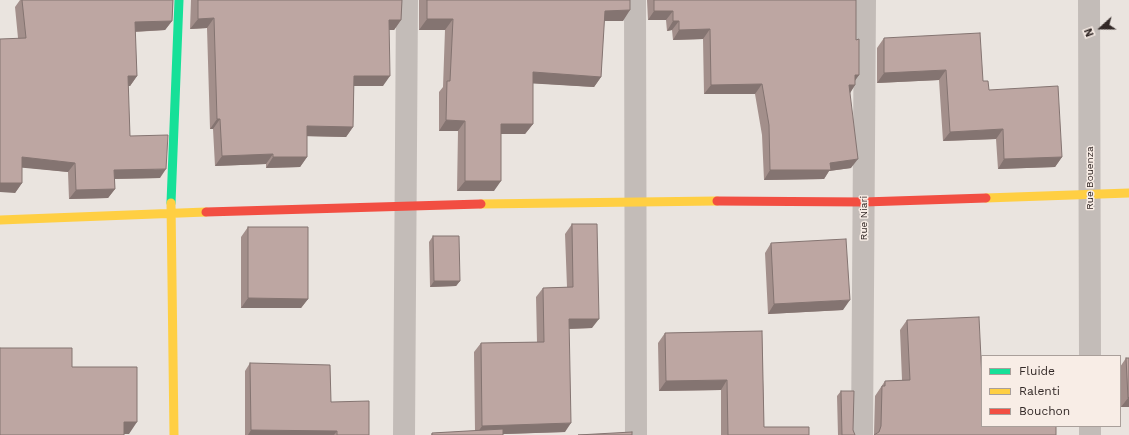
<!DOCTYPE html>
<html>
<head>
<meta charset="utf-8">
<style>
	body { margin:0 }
	#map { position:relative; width:1129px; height:435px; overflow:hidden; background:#eae4df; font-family:"Work Sans",sans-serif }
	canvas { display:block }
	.legend { position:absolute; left:981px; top:355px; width:140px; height:72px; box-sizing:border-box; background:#f8ede6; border:1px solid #a99f9a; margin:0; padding:5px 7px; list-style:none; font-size:12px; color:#332927 }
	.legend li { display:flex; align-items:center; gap:8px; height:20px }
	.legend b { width:20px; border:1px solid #a99f9a }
	.north { position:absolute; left:1081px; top:8px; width:40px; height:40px; -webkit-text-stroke:3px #f8ede6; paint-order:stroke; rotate:249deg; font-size:11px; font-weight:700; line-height:16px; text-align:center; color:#332927 }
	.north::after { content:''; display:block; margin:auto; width:14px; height:18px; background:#332927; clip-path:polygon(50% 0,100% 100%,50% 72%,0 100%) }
</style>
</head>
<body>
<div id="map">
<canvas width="1129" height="435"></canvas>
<ul class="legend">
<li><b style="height:5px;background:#16e098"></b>Fluide</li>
<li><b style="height:5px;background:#ffcf43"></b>Ralenti</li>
<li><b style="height:5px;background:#f24e42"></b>Bouchon</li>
</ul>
<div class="north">N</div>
</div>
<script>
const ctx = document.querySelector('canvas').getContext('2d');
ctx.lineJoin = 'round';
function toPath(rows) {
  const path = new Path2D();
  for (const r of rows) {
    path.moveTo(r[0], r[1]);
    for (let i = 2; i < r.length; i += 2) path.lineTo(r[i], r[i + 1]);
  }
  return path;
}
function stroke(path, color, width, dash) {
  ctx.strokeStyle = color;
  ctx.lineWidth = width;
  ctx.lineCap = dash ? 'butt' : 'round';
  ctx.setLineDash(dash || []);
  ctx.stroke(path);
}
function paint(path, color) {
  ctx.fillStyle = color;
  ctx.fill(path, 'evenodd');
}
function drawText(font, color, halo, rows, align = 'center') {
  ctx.font = font + ' "Work Sans",sans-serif';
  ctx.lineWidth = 3;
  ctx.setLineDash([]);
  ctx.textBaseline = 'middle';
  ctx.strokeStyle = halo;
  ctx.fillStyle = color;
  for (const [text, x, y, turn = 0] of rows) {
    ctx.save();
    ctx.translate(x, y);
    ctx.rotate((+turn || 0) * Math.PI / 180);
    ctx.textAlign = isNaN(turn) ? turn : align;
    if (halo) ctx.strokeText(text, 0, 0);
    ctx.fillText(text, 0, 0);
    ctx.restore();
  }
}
stroke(toPath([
	[635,0,636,435],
	[1089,0,1090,356],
	[404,435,407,0],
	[862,435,865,0],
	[1090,435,1090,426]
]), '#c3bcb8', 22);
stroke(toPath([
	[171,203,179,0]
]), '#16e098', 9);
stroke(toPath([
	[986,198,1129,193],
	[171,203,174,435],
	[481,204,717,201],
	[0,220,206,212]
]), '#ffcf43', 9);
stroke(toPath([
	[717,201,864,202,986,198],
	[206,212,481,204]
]), '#f24e42', 9);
paint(toPath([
	[20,0,173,0,172,21,165,30,135,32,137,76,130,86,128,86,130,136,160,178,115,179,115,189,108,198,69,199,68,172,22,167,22,183,15,193,18,38,15,7],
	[191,0,402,0,401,20,394,30,389,30,383,86,354,86,353,127,346,137,307,136,307,157,300,167,266,168,266,164,215,166,213,129,210,129,207,28,190,29],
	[419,0,630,0,623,21,604,21,601,77,594,87,533,83,533,124,525,134,501,134,494,191,457,191,458,131,439,131,439,92,443,87,445,30,419,30],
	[647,0,856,0,856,40,859,75,855,80,855,85,850,92,851,168,829,171,824,179,764,180,762,135,755,94,704,94,703,39,673,40,672,30,667,31,666,20,648,20],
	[884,38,983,81,989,90,1062,157,1055,167,998,169,996,139,943,141,939,80,877,83,877,48],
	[572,224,592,328,569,329,565,432,503,434,503,435,431,435,432,433,475,431,474,352,481,343,537,342,536,297,543,288,567,287,565,234],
	[248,227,308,299,301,308,241,308,241,237],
	[433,236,460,281,456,286,430,287,429,242],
	[771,243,843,310,768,314,765,253],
	[907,320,982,379,874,435,875,396,885,381,902,380,900,330],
	[762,331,764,427,809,435,721,435,721,390,659,391,658,343,665,333],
	[1126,358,1129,358,1129,407,1121,407,1120,367],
	[250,363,331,402,369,435,245,435,245,371],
	[841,391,853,430,855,435,838,435,837,396]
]), '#a38f8b');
paint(toPath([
	[630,10,623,21,598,21,605,11],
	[654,11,673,11,666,20,648,20],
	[214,18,207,28,190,29,198,19],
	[427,19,453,19,445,30,419,30],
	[389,20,401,20,394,30,382,30],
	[172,21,165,30,128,32,135,22],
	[673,21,679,21,672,30,667,31],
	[710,29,703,39,673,40,679,30],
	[946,70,939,80,877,83,884,73],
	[533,72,601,77,594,87,525,83],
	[855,75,859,75,852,85],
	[128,76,137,76,130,86,121,86],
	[354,76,390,76,383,86,347,86],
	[762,84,755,94,704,94,711,85],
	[849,85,855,85,849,95],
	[217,119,220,119,213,129,210,129],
	[446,120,465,121,458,131,439,131],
	[501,124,533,124,525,134,494,134],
	[307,126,353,127,346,137,300,136],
	[1003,129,996,139,943,141,950,132],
	[273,154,266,164,215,166,222,156],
	[22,157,75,163,68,172,15,167],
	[273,157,307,157,300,167,266,168],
	[1062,157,1055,167,998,169,1004,159],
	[858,159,851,168,829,171,824,179,764,180,770,170],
	[166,169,160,178,108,179,114,170],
	[465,181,501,181,494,191,457,191],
	[0,183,22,183,15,193,0,192],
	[115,189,108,198,69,199,76,190],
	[434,281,460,281,456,286,430,287],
	[248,298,308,299,301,308,241,308],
	[850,300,843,310,768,314,774,304],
	[569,319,599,319,592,328,563,329],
	[727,380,721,390,659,391,666,381],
	[1129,397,1129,407,1121,407,1128,398],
	[124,422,137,422,129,434,116,434],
	[571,423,565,432,476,435,482,426],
	[251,430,337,431,334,435,248,435]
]), '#847471');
const building = toPath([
	[22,0,173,0,172,21,135,22,137,76,128,76,130,136,168,135,166,169,114,170,115,189,76,190,75,163,22,157,22,183,0,183,0,39,26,38,22,0],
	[198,0,402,0,401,20,389,20,390,76,354,76,353,127,307,126,307,157,273,157,273,154,222,156,220,119,217,119,214,18,198,19,198,0],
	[427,0,630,0,630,10,605,11,601,77,533,72,533,124,501,124,501,181,465,181,465,121,446,120,447,81,450,81,453,19,427,19,427,0],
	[654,0,856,0,856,40,859,39,859,75,855,75,855,85,849,85,858,159,830,163,831,170,770,170,769,125,762,84,711,85,710,29,679,30,679,21,673,21,673,11,654,11,654,0],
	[980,33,983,81,988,81,989,90,1058,86,1062,157,1004,159,1003,129,950,132,946,70,884,73,884,38,980,33],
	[572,224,597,224,599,319,569,319,571,423,482,426,481,343,544,342,543,288,573,287,572,224],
	[248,227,308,227,308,299,248,298,248,227],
	[433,236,459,236,460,281,434,281,433,236],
	[846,239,850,300,774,304,771,243,846,239],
	[979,317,982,379,982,426,1056,426,1056,435,874,435,879,432,881,426,882,386,885,386,885,381,910,380,907,320,979,317],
	[762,331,764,427,809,427,809,435,728,435,727,380,666,381,665,333,762,331],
	[0,348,72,348,72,367,137,367,137,422,124,422,124,435,0,435,0,348],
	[1126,358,1129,358,1129,397,1128,398,1126,358],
	[250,363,330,365,331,402,369,401,369,435,337,435,337,431,251,430,250,363],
	[841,391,854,391,853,430,855,435,842,435,841,391],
	[503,429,503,435,432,435,432,433,503,429],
	[632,432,632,435,578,435,632,432]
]);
paint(building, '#bda6a2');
stroke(building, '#847471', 1);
drawText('10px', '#332927', '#f8ede6', [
	["Rue Bouenza",1090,178,-90],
	["Rue Niari",864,218,-90]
]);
</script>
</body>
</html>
